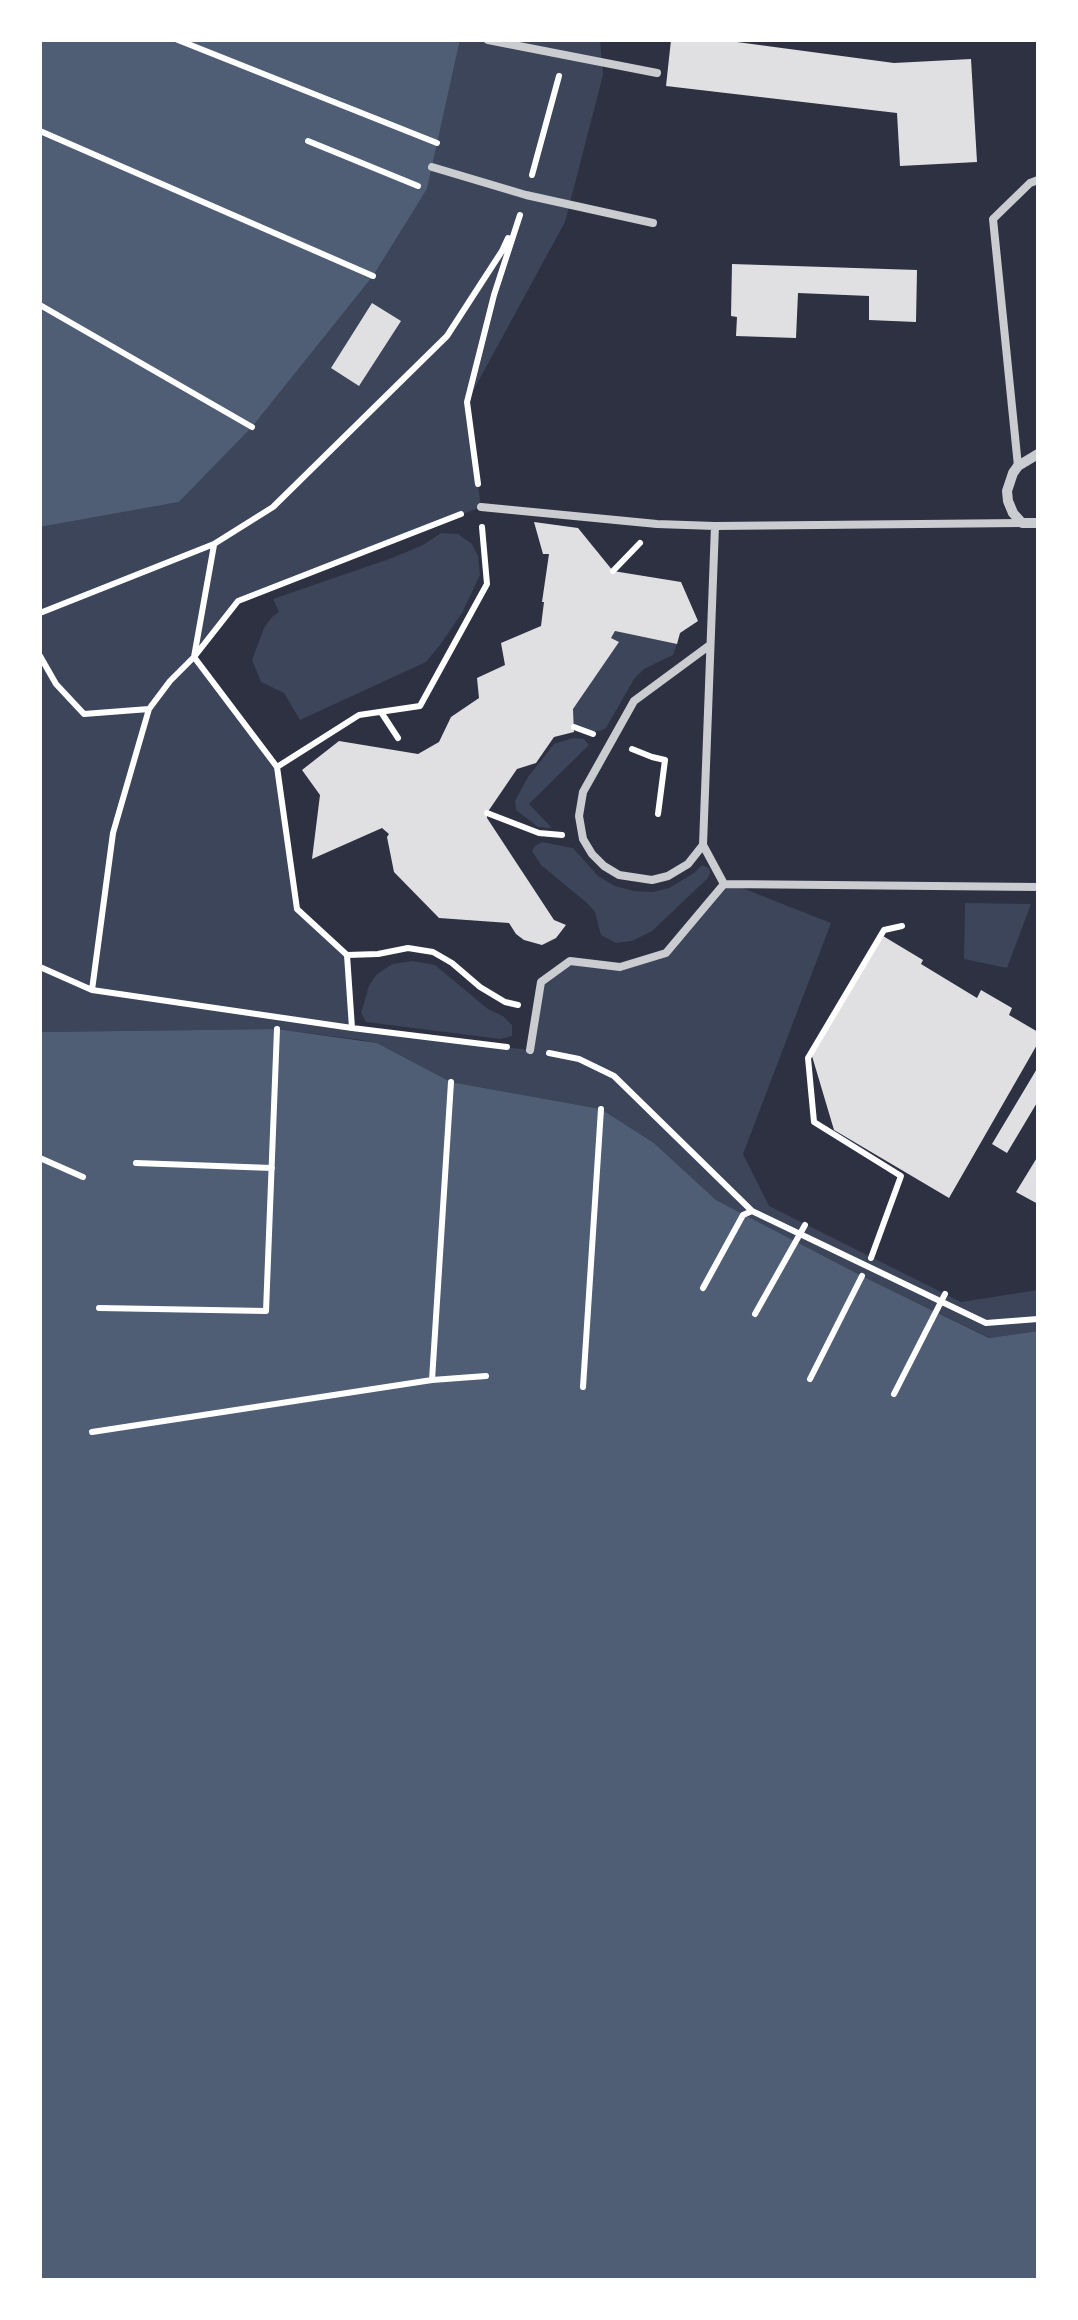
<!DOCTYPE html>
<html>
<head>
<meta charset="utf-8">
<style>
	body { margin:0 }
	#map { position:relative; width:1078px; height:2320px; overflow:hidden; background:#2d3142; font-family:"Asap Condensed",sans-serif }
	canvas { display:block }
	.frame { position:absolute; inset:0; border:42px solid #fff; pointer-events:none }
</style>
</head>
<body>
<div id="map">
<canvas width="1078" height="2320"></canvas>
<div class="frame"></div>
</div>
<script>
const ctx = document.querySelector('canvas').getContext('2d');
ctx.lineJoin = 'round';
function paint(path, color) {
  ctx.fillStyle = color;
  ctx.fill(path, 'evenodd');
}
function toPath(rows) {
  const path = new Path2D();
  for (const r of rows) {
    path.moveTo(r[0], r[1]);
    for (let i = 2; i < r.length; i += 2) path.lineTo(r[i], r[i + 1]);
  }
  return path;
}
function stroke(path, color, width, dash) {
  ctx.strokeStyle = color;
  ctx.lineWidth = width;
  ctx.lineCap = dash ? 'butt' : 'round';
  ctx.setLineDash(dash || []);
  ctx.stroke(path);
}
paint(toPath([
	[460,40,600,40,603,75,565,222,467,402,481,507,238,601,194,657,277,767,297,909,347,955,352,1028,529,1050,541,982,570,961,620,967,666,953,724,884,732,884,831,923,743,1154,769,1206,961,1302,1038,1290,1038,1331,990,1338,862,1276,716,1200,654,1143,601,1109,451,1082,377,1043,361,1040,277,1029,40,1032,40,527,179,502,252,427,373,276,427,189],
	[441,533,458,534,472,544,478,556,480,575,462,613,440,645,426,662,300,720,284,693,261,682,252,660,264,628,272,617,279,612,273,599,392,558,423,545],
	[615,631,677,644,673,655,644,669,634,679,606,728,600,731,593,731,574,724,573,709,619,642,611,638],
	[573,738,584,739,589,745,529,804,552,828,538,827,516,810,515,801,528,777,554,744],
	[542,842,573,848,598,876,615,886,634,891,653,892,669,888,694,873,702,865,709,868,710,873,708,878,652,931,632,941,616,943,601,935,595,912,587,903,541,865,532,851,535,846],
	[965,903,1031,904,1007,968,964,959],
	[413,961,435,965,488,1009,503,1016,512,1025,512,1036,500,1039,366,1022,361,1013,369,986,376,975,392,964]
]), '#3c4559');
paint(toPath([
	[40,40,460,40,427,189,373,276,252,427,179,502,40,527],
	[277,1029,377,1043,451,1082,601,1109,654,1143,716,1200,862,1276,989,1338,1038,1331,1038,2280,40,2280,40,1032]
]), '#4f5d75');
paint(toPath([
	[671,40,722,40,894,63,971,59,977,162,900,166,897,113,666,86],
	[732,264,917,270,916,322,869,320,869,296,798,293,796,338,736,336,737,317,731,316],
	[372,303,401,321,359,386,331,368],
	[534,522,578,528,613,571,681,582,698,621,680,633,677,644,615,631,611,638,619,642,573,709,574,732,554,737,536,763,517,769,487,813,487,818,554,920,566,925,556,938,542,945,524,940,516,934,509,923,439,918,394,872,387,837,389,834,382,828,312,859,320,795,302,770,339,741,418,754,439,742,451,717,479,698,477,678,505,665,501,643,541,626,544,602,542,602,549,554,543,554],
	[883,936,923,960,921,964,977,998,981,990,1012,1008,1009,1015,1038,1032,1038,1043,949,1198,834,1130,812,1056],
	[1038,1067,1038,1101,1007,1153,992,1144],
	[1038,1156,1038,1204,1016,1192]
]), '#e0e0e3');
stroke(toPath([
	[178,40,437,143],
	[40,131,373,276],
	[308,141,418,186],
	[532,175,559,76],
	[40,305,252,427],
	[478,484,467,402,494,295,520,215],
	[214,545,194,657,277,767],
	[613,571,640,543],
	[40,613,214,544,273,507,447,336,502,251,508,238],
	[40,656,56,684,84,714,149,709],
	[381,712,398,738],
	[574,727,593,734],
	[632,749,652,757,665,760,658,814],
	[487,813,539,833,562,835],
	[347,955,378,954,408,948,433,952,452,963,480,987,505,1002,518,1005],
	[40,967,92,990,352,1028,507,1047],
	[92,990,113,833,149,709,170,681,194,657,238,601,461,514],
	[352,1028,347,955,297,909,277,767,359,715,420,706,487,584,482,527],
	[549,1053,579,1059,614,1076,752,1211,986,1323,1038,1319],
	[40,1158,83,1177],
	[136,1163,272,1168],
	[871,1258,901,1176,814,1122,808,1058,884,930,902,926],
	[703,1288,743,1215,752,1211],
	[99,1308,266,1311,277,1029],
	[755,1314,805,1225],
	[810,1379,862,1276],
	[432,1380,451,1082],
	[583,1387,601,1109],
	[894,1394,945,1294],
	[92,1432,432,1380,486,1376]
]), '#fff', 6);
stroke(toPath([
	[488,40,657,73],
	[432,167,526,195,653,223],
	[1018,466,993,219,1030,183,1038,180],
	[481,507,657,524,715,526,703,845,688,864,668,876,652,880,619,875,604,866,592,854,583,839,579,816,583,792,634,701,710,645],
	[715,526,1022,523],
	[724,884,1038,887],
	[530,1050,541,982,570,961,620,967,666,953,724,884,703,845]
]), '#caccd0', 8);
stroke(toPath([
	[1038,454,1018,466,1013,473,1007,491,1008,501,1013,513,1022,523,1038,523]
]), '#caccd0', 10);
</script>
</body>
</html>
